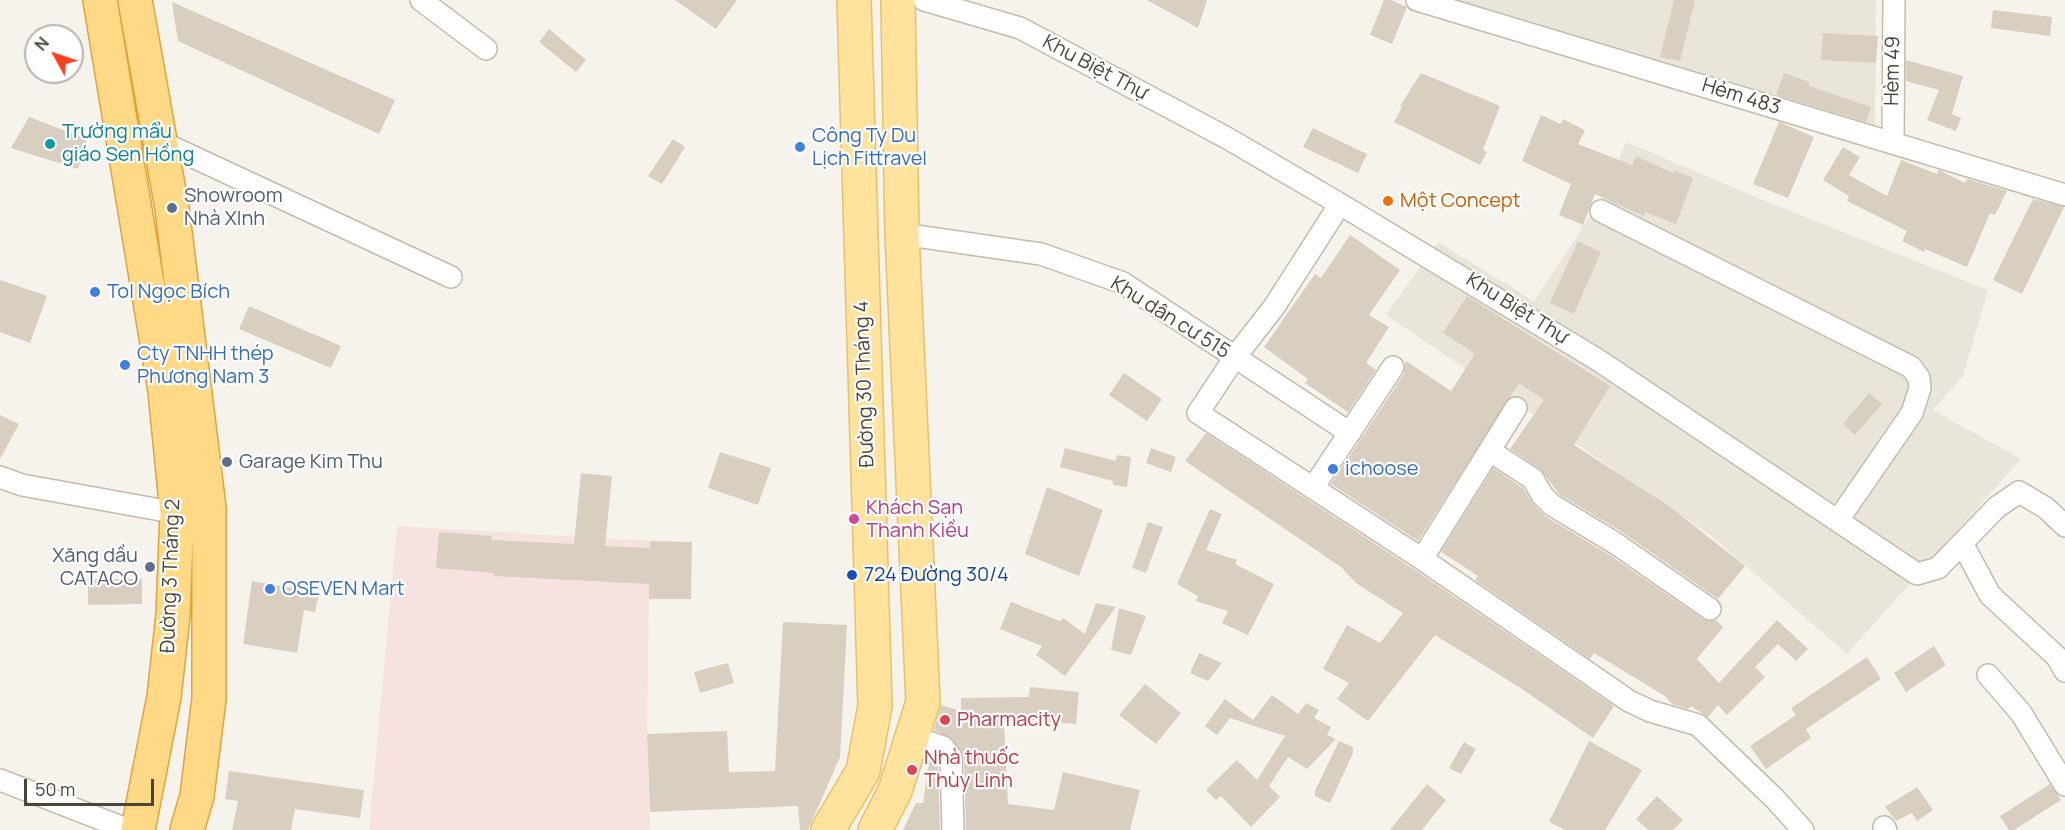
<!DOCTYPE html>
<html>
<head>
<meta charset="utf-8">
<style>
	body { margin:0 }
	#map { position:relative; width:2065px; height:830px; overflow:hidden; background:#f6f3ec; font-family:Manrope,sans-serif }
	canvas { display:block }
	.north { position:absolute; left:24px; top:24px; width:60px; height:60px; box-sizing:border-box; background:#fff; border:2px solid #b7b4b0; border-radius:50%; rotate:310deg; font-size:16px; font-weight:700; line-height:24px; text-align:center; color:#4b4439 }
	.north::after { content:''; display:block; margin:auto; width:21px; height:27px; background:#fc3f1d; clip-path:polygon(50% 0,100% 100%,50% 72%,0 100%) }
	.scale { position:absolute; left:24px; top:779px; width:130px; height:27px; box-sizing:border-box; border:3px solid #4b4439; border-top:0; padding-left:8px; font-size:18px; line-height:21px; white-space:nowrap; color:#4b4439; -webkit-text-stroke:4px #fff; paint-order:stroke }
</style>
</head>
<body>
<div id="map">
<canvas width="2065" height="830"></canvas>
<div class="north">N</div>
<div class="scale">50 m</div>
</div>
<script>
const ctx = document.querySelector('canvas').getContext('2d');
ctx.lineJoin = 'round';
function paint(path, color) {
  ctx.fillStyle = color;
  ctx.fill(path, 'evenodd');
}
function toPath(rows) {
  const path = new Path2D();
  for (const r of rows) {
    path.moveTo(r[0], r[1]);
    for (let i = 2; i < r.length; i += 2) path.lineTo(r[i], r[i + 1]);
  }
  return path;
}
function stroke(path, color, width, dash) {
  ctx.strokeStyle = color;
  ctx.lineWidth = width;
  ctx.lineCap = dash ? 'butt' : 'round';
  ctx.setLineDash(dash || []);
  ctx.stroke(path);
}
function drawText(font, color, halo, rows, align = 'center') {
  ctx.font = font + ' Manrope,sans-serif';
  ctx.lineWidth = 4.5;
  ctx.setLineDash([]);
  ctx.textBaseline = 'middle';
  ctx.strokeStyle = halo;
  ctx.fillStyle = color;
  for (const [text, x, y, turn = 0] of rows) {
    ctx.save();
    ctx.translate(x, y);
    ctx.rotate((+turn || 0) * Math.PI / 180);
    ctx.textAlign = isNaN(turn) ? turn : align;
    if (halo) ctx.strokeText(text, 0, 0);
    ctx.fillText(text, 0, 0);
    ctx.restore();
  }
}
paint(toPath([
	[1442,0,1876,0,1875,127],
	[1626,142,1758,198,1988,290,1963,376,1933,410,2021,459,1847,654,1709,534,1386,315,1438,242,1534,301,1603,197]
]), '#eae5da');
paint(toPath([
	[397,526,650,541,647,734,650,830,369,830]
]), '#f6e3e0');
paint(toPath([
	[675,0,737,0,716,29],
	[1147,0,1207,0,1198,28],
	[1384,0,1391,0,1407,7,1392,44,1370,35],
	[1674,0,1695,0,1680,61,1660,57],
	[172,2,395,100,379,134,178,41],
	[1993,10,2052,17,2050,36,1991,28],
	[549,29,586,60,576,72,539,42],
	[1823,33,1878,36,1876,63,1821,60],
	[1906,60,1963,76,1952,114,1961,118,1956,131,1927,120,1939,90,1906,81],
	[1421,73,1500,106,1483,150,1487,152,1480,165,1394,122,1402,107,1400,106],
	[1784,73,1809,82,1809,86,1871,107,1866,122,1776,95],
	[1541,115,1561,124,1563,119,1585,130,1578,144,1632,165,1636,156,1673,173,1674,170,1693,178,1676,224,1645,212,1644,216,1595,194,1583,225,1559,215,1571,184,1522,161],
	[29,117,87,139,78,169,11,148],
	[1779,122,1814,137,1788,198,1753,184],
	[1313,128,1367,154,1358,173,1303,147],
	[673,139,685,147,662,184,648,176],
	[1843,147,1860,157,1849,175,1887,196,1901,160,1937,174,1939,170,1965,183,1967,179,2007,191,1995,215,1990,213,1967,267,1925,249,1924,252,1902,241,1907,231,1847,201,1849,196,1823,180],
	[2033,199,2064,207,2022,294,1993,280],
	[1350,235,1400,270,1369,315,1389,327,1366,363,1376,370,1348,412,1305,383,1308,379,1264,347,1315,274,1321,278],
	[1578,241,1601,252,1574,314,1550,303],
	[0,280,47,296,30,343,0,332],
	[1467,296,1610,386,1574,445,1669,506,1745,566,1718,599,1622,532,1560,495,1540,469,1510,449,1544,400,1519,383,1418,541,1331,484,1404,374,1406,361,1451,391,1475,354,1443,333],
	[249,306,341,346,331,368,239,329],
	[1124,373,1162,399,1147,421,1109,395],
	[1869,393,1882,404,1855,435,1843,424],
	[0,415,19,424,0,459],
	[1206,433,1415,570,1614,706,1593,738,1519,687,1435,635,1368,721,1337,699,1349,683,1323,669,1347,625,1380,643,1403,613,1357,584,1341,567,1185,461],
	[1065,448,1116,461,1117,455,1131,457,1127,487,1113,485,1113,481,1060,467],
	[1151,448,1176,457,1171,472,1146,463],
	[720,452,771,468,758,505,708,488],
	[1493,468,1523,488,1533,504,1545,516,1608,554,1703,619,1716,620,1723,627,1697,659,1719,683,1777,620,1808,649,1796,661,1778,644,1755,667,1765,677,1727,715,1718,705,1708,717,1691,706,1688,709,1672,704,1665,696,1594,653,1590,659,1475,580,1478,576,1441,552],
	[581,473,612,476,605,546,650,548,650,541,692,542,691,599,649,599,649,584,494,576,494,573,436,568,439,532,492,536,491,540,574,544],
	[1047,487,1103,510,1079,576,1025,554],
	[1210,509,1222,514,1206,550,1237,560,1235,564,1274,584,1248,635,1222,623,1228,611,1196,601,1198,596,1177,584],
	[1148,522,1163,527,1146,573,1132,568],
	[88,579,142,579,142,604,88,605],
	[252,581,319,593,315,612,304,610,297,653,243,644],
	[1011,602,1060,621,1063,618,1085,634,1096,603,1116,607,1065,676,1036,655,1042,646,1000,629],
	[1119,608,1146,616,1131,655,1111,650],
	[783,622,847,625,840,757,808,830,800,830,798,806,650,812,647,734,727,731,729,772,775,771],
	[1934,646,1946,665,1906,692,1894,673],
	[1199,653,1222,663,1208,681,1190,673],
	[1867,657,1881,679,1806,729,1811,738,1766,769,1750,746,1796,715,1791,708],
	[728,663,734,683,700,693,694,672],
	[1145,684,1181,713,1156,744,1119,715],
	[1030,687,1079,692,1076,724,1008,718,1008,723,1004,723,1008,804,1054,810,1063,772,1140,790,1130,830,966,830,964,756,952,739,934,730,941,705,961,711,961,698,1029,697],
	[1272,695,1298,714,1306,703,1319,710,1314,718,1331,727,1327,735,1336,739,1307,769,1288,757,1269,786,1280,797,1251,827,1221,796,1216,800,1206,790,1237,760,1257,780,1285,736,1230,718,1217,735,1205,726,1225,699,1253,720],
	[1339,741,1353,747,1353,753,1330,803,1315,796,1315,791],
	[1589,741,1642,770,1605,830,1565,830,1549,822],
	[1464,742,1476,749,1461,774,1449,768],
	[930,756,938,762,940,830,903,830,916,803,923,803],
	[229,771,364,790,360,818,295,809,291,830,232,830,238,801,225,799],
	[1427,784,1446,800,1422,830,1390,830],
	[2050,784,2061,800,2014,830,2009,830,2000,816],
	[1917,787,1933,810,1917,821,1912,813,1896,821,1885,807],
	[1657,796,1683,820,1673,830,1648,830,1636,819]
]), '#d8cfc1');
const minor = toPath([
	[421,0,486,49],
	[924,0,1020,28,1227,138,1340,204,1598,360,1917,574,1938,568,1997,507,2019,492,2046,508,2065,526],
	[1417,0,2065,195],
	[159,141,451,277],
	[1893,142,1894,0],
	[1340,204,1274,307,1235,357,1198,413,1422,559,1629,701,1650,711,1698,725,1775,799,1803,830],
	[1601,211,1911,367,1919,378,1920,388,1912,413,1838,520],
	[902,234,1041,254,1123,283,1350,433],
	[1490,451,1533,479,1542,495,1552,505,1615,543,1710,609],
	[0,477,22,485,177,513],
	[1313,488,1393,367],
	[1962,543,1990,595,2057,657,2065,671],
	[1422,559,1516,408],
	[1988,675,2021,713,2065,785],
	[913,737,943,747,951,757,953,830],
	[0,780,129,830],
	[1884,827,1886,830]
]);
const primary = toPath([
	[828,830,863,771,875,706,854,0],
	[875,830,895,791,923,702,902,234,898,0]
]);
const trunk = toPath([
	[100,0,165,391,177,513,173,615,164,697,138,830],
	[135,0,172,208,209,508,209,699,197,796,187,830]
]);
stroke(minor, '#c2bbae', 24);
stroke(primary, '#e6c16a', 36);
stroke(trunk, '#e0a43c', 36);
stroke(minor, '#fff', 21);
stroke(primary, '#ffe39c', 33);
stroke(trunk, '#ffd985', 33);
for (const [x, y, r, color] of [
	[50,144,6,"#0f9aa8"],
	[800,147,6,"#3f7fe0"],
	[1388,201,6,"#e8710a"],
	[172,208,6,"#5c6f8a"],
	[95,292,6,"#3f7fe0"],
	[125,365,6,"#3f7fe0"],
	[227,462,6,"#5c6f8a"],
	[1333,469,6,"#3f7fe0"],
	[854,519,6,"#d1479c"],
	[150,567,6,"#5c6f8a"],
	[852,575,6,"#1a4fb4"],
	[270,589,6,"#3f7fe0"],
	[945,720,6,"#e0444e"],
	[912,770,6,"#e0444e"]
]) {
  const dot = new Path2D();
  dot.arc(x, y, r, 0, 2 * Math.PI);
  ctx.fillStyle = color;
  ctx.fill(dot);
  stroke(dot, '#fff', 2);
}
drawText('20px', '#4b4439', '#fff', [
	["Khu Biệt Thự",1095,68,28],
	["Hèm 49",1893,71,-89],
	["Hẻm 483",1741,97,17],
	["Khu Biệt Thự",1517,309,32],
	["Khu dân cư 515",1170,318,32],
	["Đường 30 Tháng 4",865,384,-92],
	["Đường 3 Tháng 2",171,576,-88]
]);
drawText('20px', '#0d838f', '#fff', [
	["Trường mẩu",62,132],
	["giáo Sen Hồng",62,155]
], 'left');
drawText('20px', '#366cbe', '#fff', [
	["Công Ty Du",812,136],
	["Lịch Fittravel",812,159],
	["Tol Ngọc Bích",107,292],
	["Cty TNHH thép",137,354],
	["Phương Nam 3",137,377],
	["ichoose",1345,469],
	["OSEVEN Mart",282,589]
], 'left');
drawText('20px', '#4e5e75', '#fff', [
	["Showroom",184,196],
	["Nhà XInh",184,219],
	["Garage Kim Thu",239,462],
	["Xăng dầu",138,556,"right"],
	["CATACO",138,579,"right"]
], 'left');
drawText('20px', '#c56008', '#fff', [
	["Một Concept",1400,201]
], 'left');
drawText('20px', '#b23c85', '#fff', [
	["Khách Sạn",866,508],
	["Thanh Kiều",866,531]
], 'left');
drawText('20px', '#164399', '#fff', [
	["724 Đường 30/4",864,575]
], 'left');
drawText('20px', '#be3a42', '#fff', [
	["Pharmacity",957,720],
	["Nhà thuốc",924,758],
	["Thùy Linh",924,781]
], 'left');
</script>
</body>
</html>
